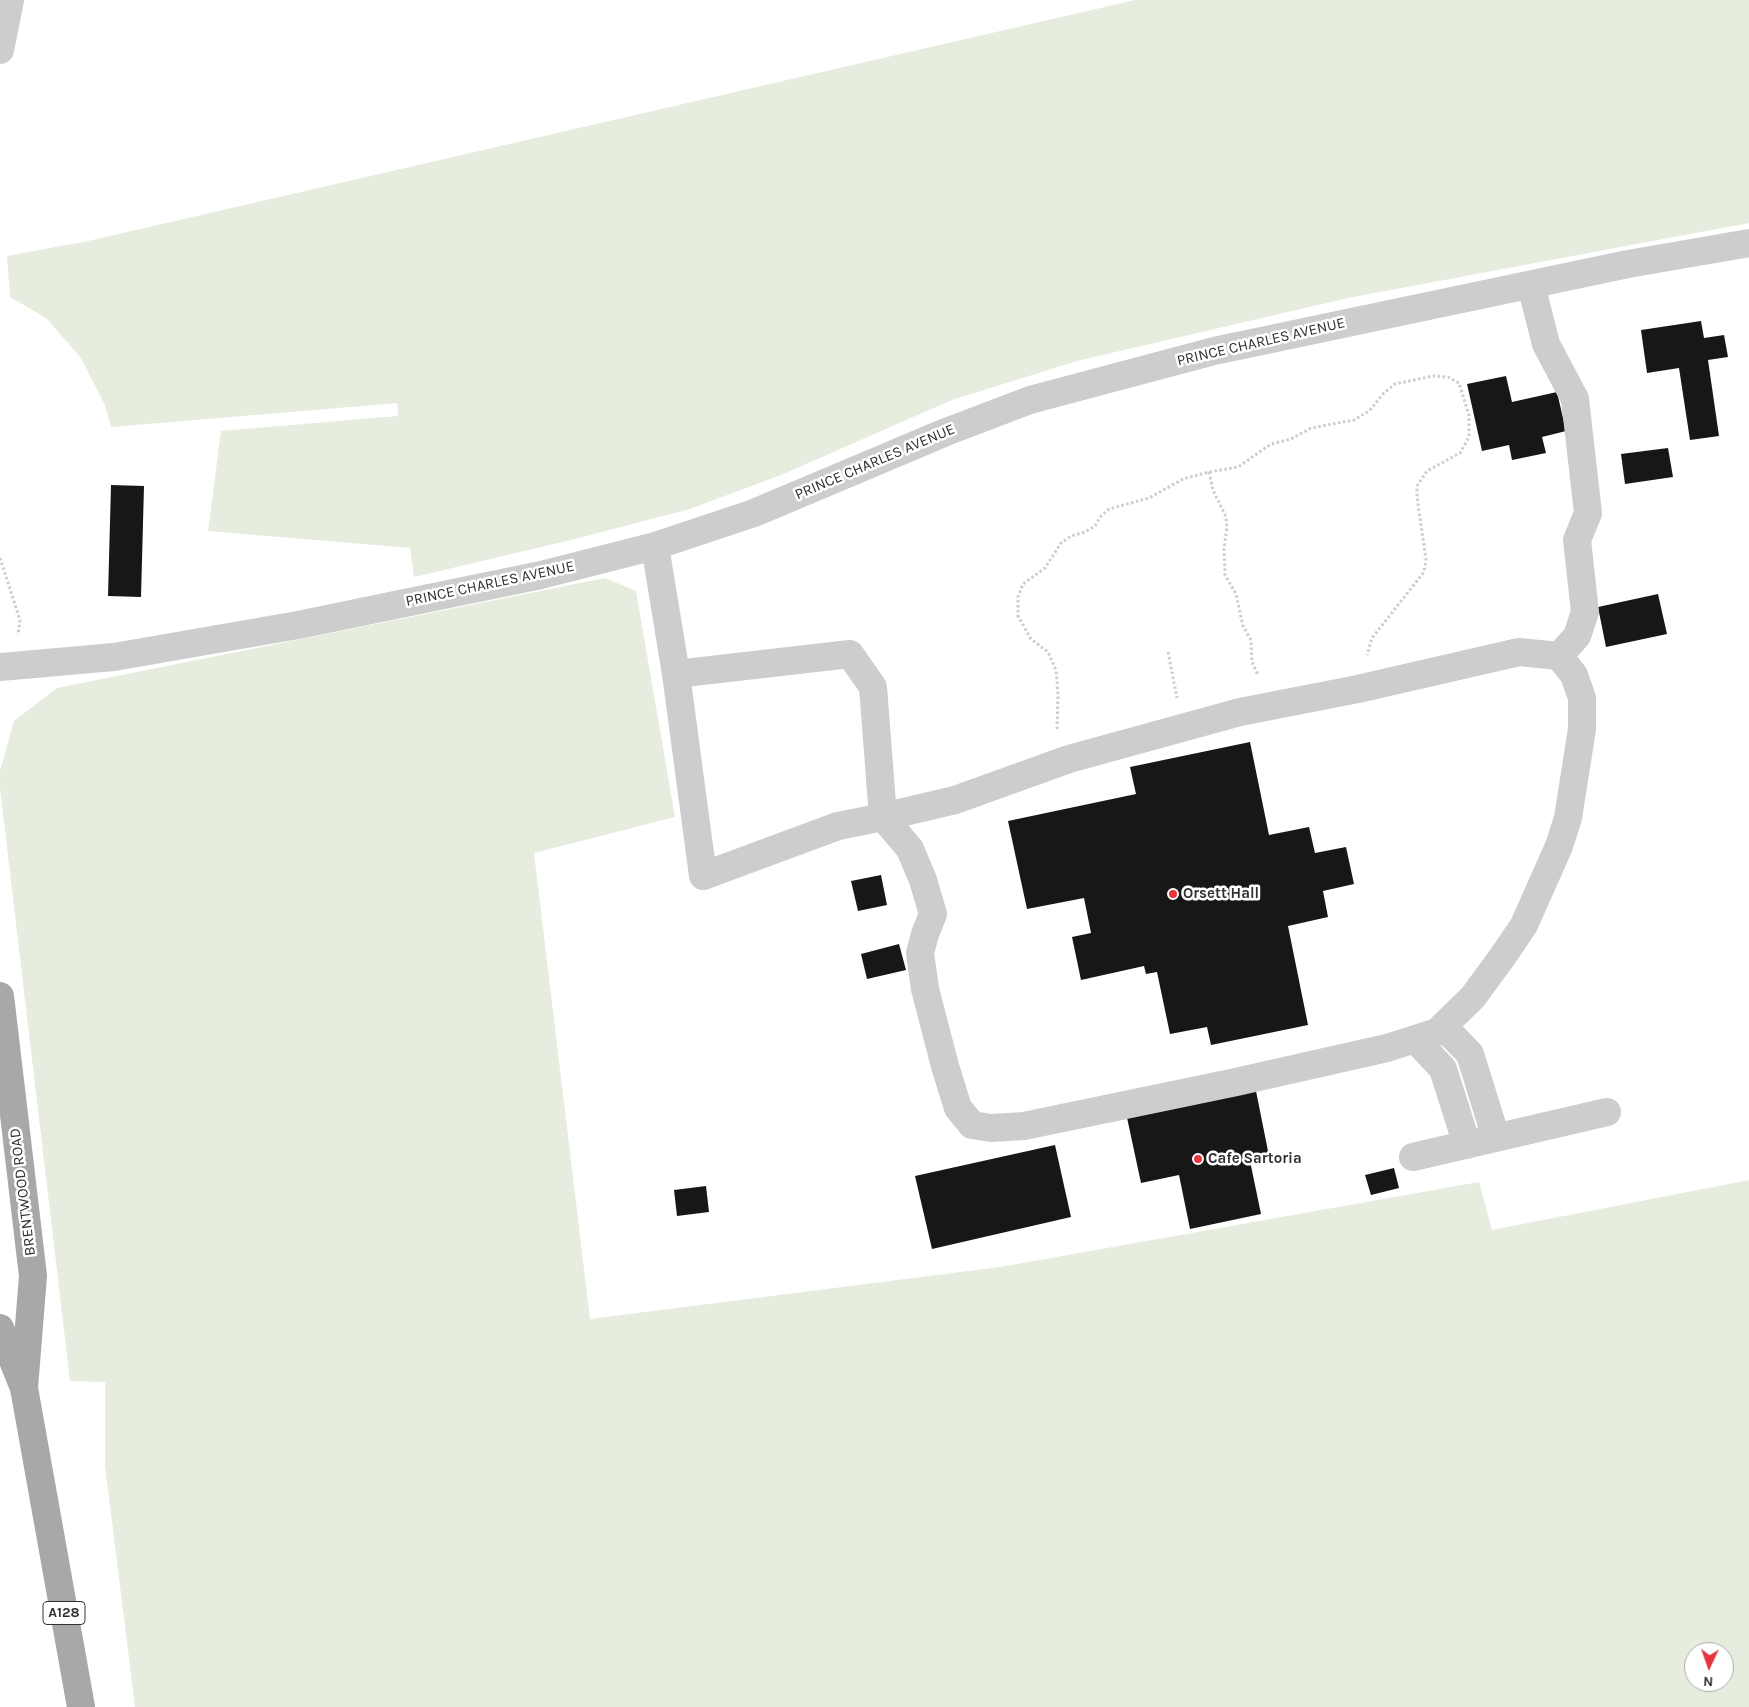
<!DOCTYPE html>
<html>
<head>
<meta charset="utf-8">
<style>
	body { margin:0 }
	#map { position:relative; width:1749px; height:1707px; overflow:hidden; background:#fff; font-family:Karla,sans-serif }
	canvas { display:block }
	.north { position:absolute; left:1684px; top:1642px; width:50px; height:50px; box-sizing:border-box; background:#fff; border:1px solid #acacac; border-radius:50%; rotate:183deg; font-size:14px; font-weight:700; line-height:20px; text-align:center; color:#303030 }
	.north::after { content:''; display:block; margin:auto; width:18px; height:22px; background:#e4353e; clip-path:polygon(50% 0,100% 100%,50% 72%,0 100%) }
</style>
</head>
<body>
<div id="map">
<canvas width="1749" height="1707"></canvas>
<div class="north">N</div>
</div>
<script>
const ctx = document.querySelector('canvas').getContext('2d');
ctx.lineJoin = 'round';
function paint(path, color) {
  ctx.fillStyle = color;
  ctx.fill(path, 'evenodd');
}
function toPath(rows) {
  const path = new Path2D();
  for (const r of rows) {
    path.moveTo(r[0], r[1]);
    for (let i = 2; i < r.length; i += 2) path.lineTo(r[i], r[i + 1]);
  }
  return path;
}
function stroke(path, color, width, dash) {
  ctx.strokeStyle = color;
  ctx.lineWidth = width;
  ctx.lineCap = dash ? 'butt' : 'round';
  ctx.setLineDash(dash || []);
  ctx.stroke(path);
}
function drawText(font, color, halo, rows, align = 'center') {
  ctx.font = font + ' Karla,sans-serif';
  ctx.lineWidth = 5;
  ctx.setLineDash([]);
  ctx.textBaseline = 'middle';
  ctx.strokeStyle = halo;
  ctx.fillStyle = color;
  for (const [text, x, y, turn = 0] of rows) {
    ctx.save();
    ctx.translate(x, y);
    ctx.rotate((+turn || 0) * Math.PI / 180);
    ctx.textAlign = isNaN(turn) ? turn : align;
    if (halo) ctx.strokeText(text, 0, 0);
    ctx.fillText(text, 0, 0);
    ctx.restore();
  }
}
paint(toPath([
	[1135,0,1749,0,1749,223,1348,298,1077,361,952,400,781,475,690,509,571,540,414,577,410,548,208,531,221,431,398,416,397,403,111,427,105,405,81,358,46,318,10,297,7,256,88,241],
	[605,578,636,591,675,817,534,853,590,1319,1000,1267,1479,1182,1492,1230,1749,1180,1749,1707,135,1707,105,1465,105,1382,70,1381,0,788,0,771,14,721,57,688],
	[1694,1652,1724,1652,1724,1682,1694,1682]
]), '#e6edde');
paint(toPath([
	[1701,321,1704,338,1724,335,1728,357,1708,360,1719,436,1690,440,1679,368,1647,373,1641,330],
	[1506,376,1512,402,1557,392,1566,431,1542,437,1546,453,1512,460,1509,445,1482,451,1467,384],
	[1668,448,1673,477,1625,484,1621,454],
	[111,485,144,486,141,597,108,596],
	[1658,594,1667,634,1606,647,1598,607],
	[1250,742,1269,835,1309,827,1315,853,1346,847,1354,884,1323,891,1328,917,1288,926,1308,1025,1211,1045,1207,1027,1170,1034,1157,972,1146,974,1144,966,1081,980,1072,937,1091,933,1084,898,1027,909,1008,821,1136,794,1130,767],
	[881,875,887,905,858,911,851,881],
	[899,944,906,970,867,979,861,954],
	[1255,1086,1269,1156,1250,1161,1261,1214,1190,1229,1179,1175,1141,1183,1126,1113],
	[1055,1145,1071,1217,932,1249,915,1176],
	[1394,1168,1399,1188,1371,1195,1365,1175],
	[706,1186,709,1212,677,1216,674,1190]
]), '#171717');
stroke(toPath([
	[1209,472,1213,490,1226,517,1227,527,1224,549,1225,575,1236,594,1243,626,1251,640,1252,662,1258,675],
	[0,558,20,620,18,635],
	[1168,652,1177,698],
	[1057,729,1058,694,1056,670,1048,652,1031,639,1018,616,1018,597,1023,584,1045,568,1061,543,1071,536,1085,532,1095,526,1101,516,1109,509,1149,498,1183,479,1209,472,1238,467,1271,444,1291,439,1311,428,1354,420,1369,411,1384,393,1395,384,1433,376,1448,377,1459,383,1469,415,1469,437,1460,453,1427,471,1417,486,1417,497,1426,560,1424,572,1372,638,1367,655]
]), '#cdcdcd', 3, [2.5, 2.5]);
stroke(toPath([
	[0,50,10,0],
	[1531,285,1546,344,1575,399,1588,513,1577,540,1585,612,1577,636,1559,656],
	[655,546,676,674,850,654,873,687,883,817,838,826,703,876,676,674],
	[1519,652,1559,656,1574,675,1582,698,1582,729,1568,818,1559,846,1524,925,1503,956,1473,997,1437,1032,1387,1048,1236,1082,1024,1126,991,1128,972,1125,958,1108,945,1066,925,989,920,953,925,934,933,914,923,880,910,849,883,817,955,800,1069,759,1240,712,1358,689,1519,652],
	[0,667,114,657,298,625,541,575,655,546,754,513,946,432,1030,400,1214,351,1628,264,1749,243],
	[1443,1026,1470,1054,1496,1138],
	[1415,1039,1443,1069,1467,1145],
	[1413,1157,1607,1112]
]), '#cdcdcd', 28);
stroke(toPath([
	[0,996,33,1276,24,1388],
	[0,1328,24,1388,81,1707]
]), '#a8a8a8', 28);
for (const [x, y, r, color] of [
	[1173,894,5,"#e4353e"],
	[1198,1159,5,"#e4353e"]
]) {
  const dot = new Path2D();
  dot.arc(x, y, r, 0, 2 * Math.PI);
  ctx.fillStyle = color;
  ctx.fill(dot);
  stroke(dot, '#fff', 2);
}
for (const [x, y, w] of [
	[64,1613,42]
]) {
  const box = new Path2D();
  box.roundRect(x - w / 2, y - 11.5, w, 23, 4);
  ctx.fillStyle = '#fff';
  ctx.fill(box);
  stroke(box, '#303030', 1);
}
drawText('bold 14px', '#303030', null, [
	["A128",64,1613]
]);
drawText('15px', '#303030', '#fff', [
	["PRINCE CHARLES AVENUE",1261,342,-13],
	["PRINCE CHARLES AVENUE",875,462,-23],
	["PRINCE CHARLES AVENUE",490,584,-12],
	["BRENTWOOD ROAD",23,1192,-97]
]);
drawText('bold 15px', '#303030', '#fff', [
	["Orsett Hall",1183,894],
	["Cafe Sartoria",1208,1159]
], 'left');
</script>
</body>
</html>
